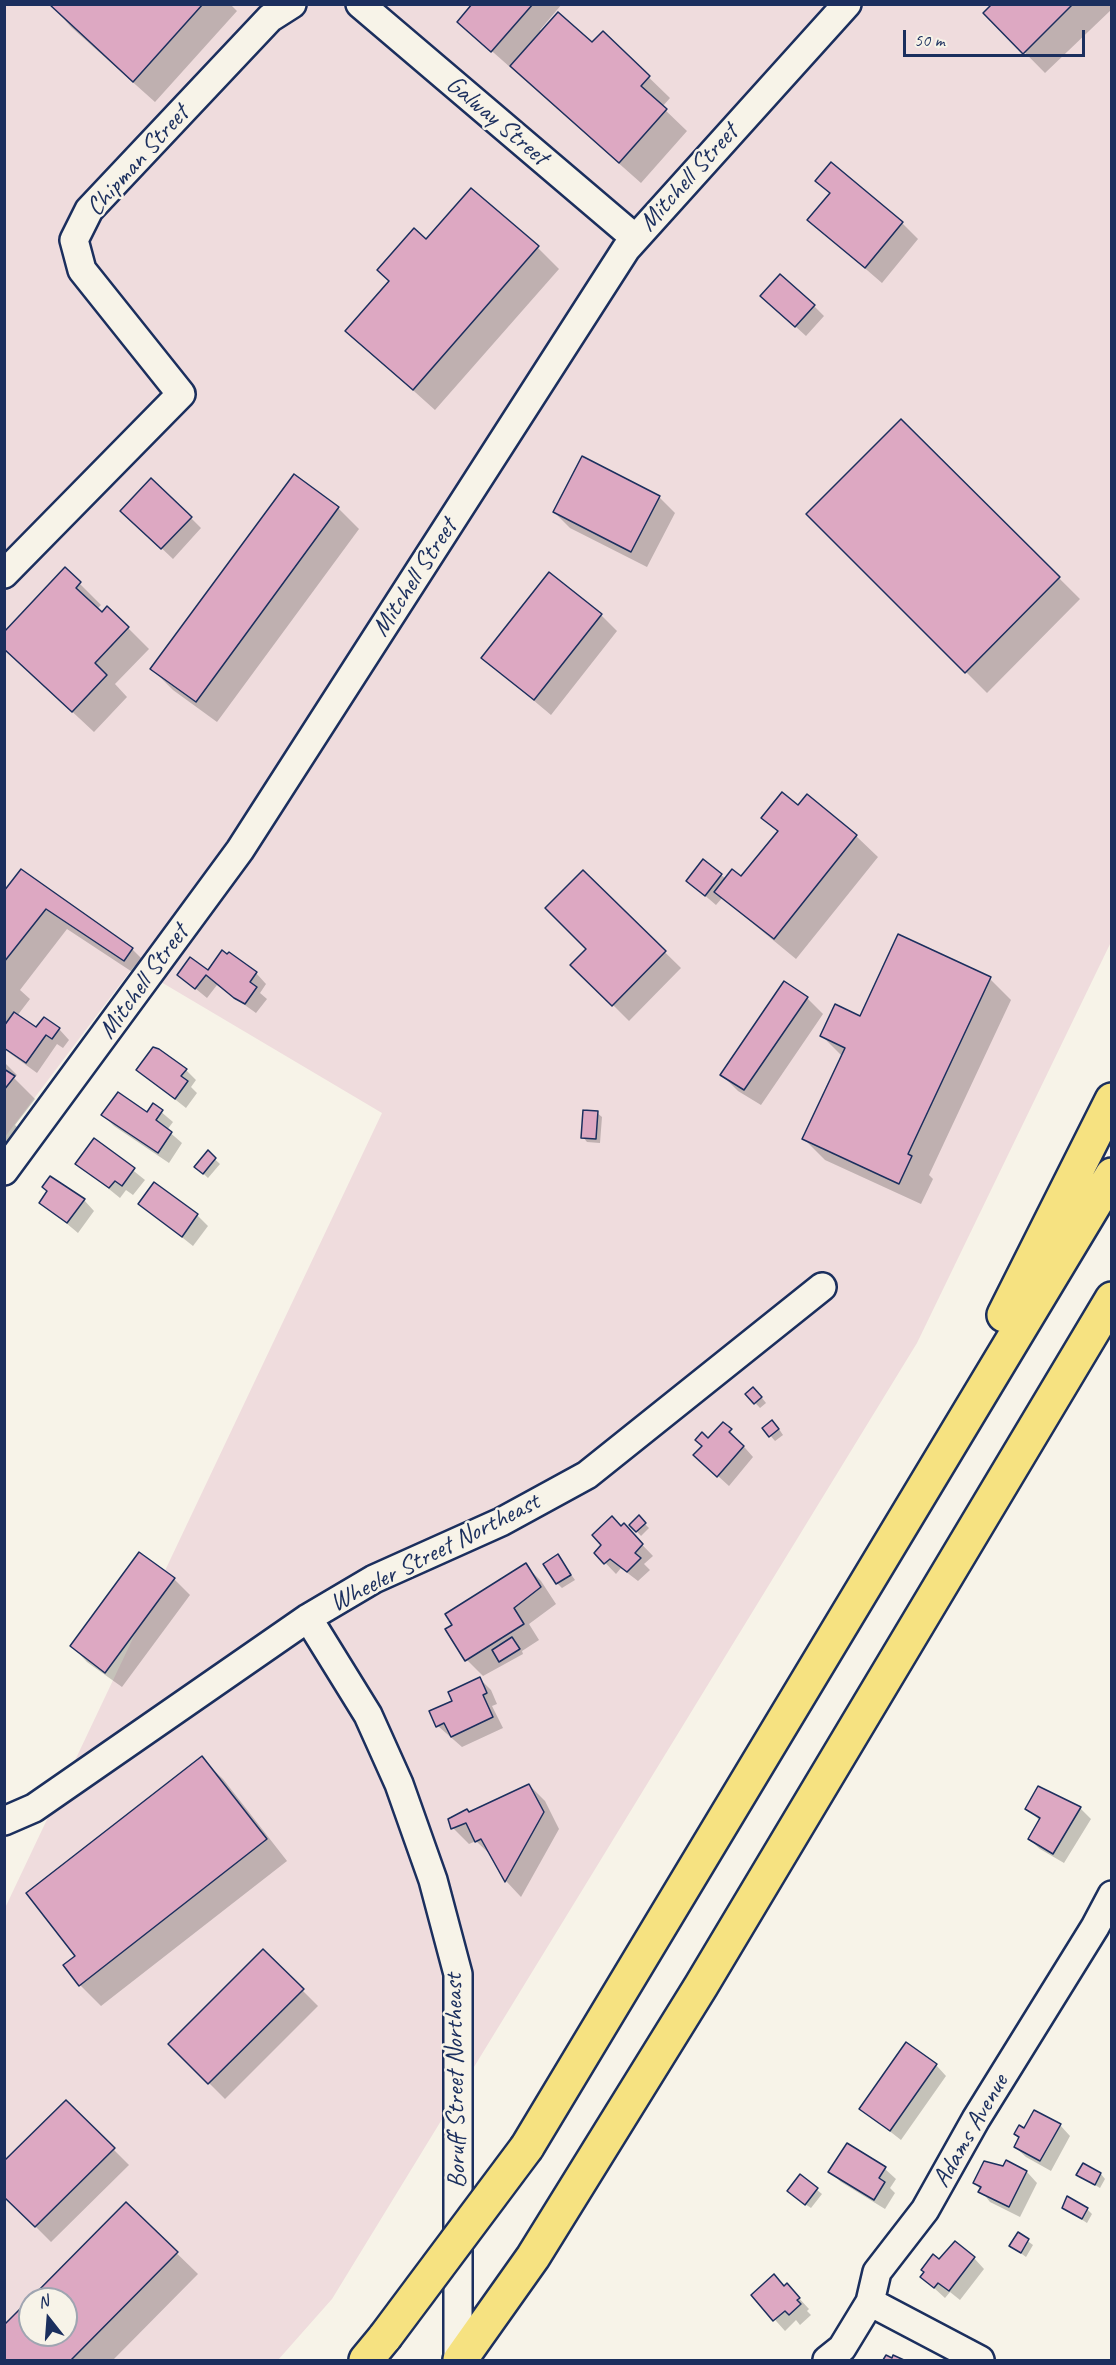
<!DOCTYPE html>
<html>
<head>
<meta charset="utf-8">
<style>
	body { margin:0 }
	#map { position:relative; width:1116px; height:2365px; overflow:hidden; background:#f7f3e8; font-family:Caveat,sans-serif }
	canvas { display:block }
	.frame { position:absolute; inset:0; border:6px solid #1b2f5e; pointer-events:none }
	.north { position:absolute; left:18px; top:2287px; width:60px; height:60px; box-sizing:border-box; background:#f7f3e8; border:2px solid #9fa5b1; border-radius:50%; rotate:343deg; font-size:16px; font-weight:700; line-height:24px; text-align:center; color:#1b2f5e }
	.north::after { content:''; display:block; margin:auto; width:21px; height:27px; background:#1b2f5e; clip-path:polygon(50% 0,100% 100%,50% 72%,0 100%) }
	.scale { position:absolute; left:903px; top:30px; width:182px; height:27px; box-sizing:border-box; border:3px solid #1b2f5e; border-top:0; padding-left:8px; font-size:18px; line-height:21px; white-space:nowrap; color:#1b2f5e; -webkit-text-stroke:4px #f7f3e8; paint-order:stroke }
</style>
</head>
<body>
<div id="map">
<canvas width="1116" height="2365"></canvas>
<div class="frame"></div>
<div class="north">N</div>
<div class="scale">50 m</div>
</div>
<script>
const ctx = document.querySelector('canvas').getContext('2d');
ctx.lineJoin = 'round';
function paint(path, color) {
  ctx.fillStyle = color;
  ctx.fill(path, 'evenodd');
}
function toPath(rows) {
  const path = new Path2D();
  for (const r of rows) {
    path.moveTo(r[0], r[1]);
    for (let i = 2; i < r.length; i += 2) path.lineTo(r[i], r[i + 1]);
  }
  return path;
}
function stroke(path, color, width, dash) {
  ctx.strokeStyle = color;
  ctx.lineWidth = width;
  ctx.lineCap = dash ? 'butt' : 'round';
  ctx.setLineDash(dash || []);
  ctx.stroke(path);
}
function drawText(font, color, halo, rows, align = 'center') {
  ctx.font = font + ' Caveat,sans-serif';
  ctx.lineWidth = 5;
  ctx.setLineDash([]);
  ctx.textBaseline = 'middle';
  ctx.strokeStyle = halo;
  ctx.fillStyle = color;
  for (const [text, x, y, turn = 0] of rows) {
    ctx.save();
    ctx.translate(x, y);
    ctx.rotate((+turn || 0) * Math.PI / 180);
    ctx.textAlign = isNaN(turn) ? turn : align;
    if (halo) ctx.strokeText(text, 0, 0);
    ctx.fillText(text, 0, 0);
    ctx.restore();
  }
}
paint(toPath([
	[5,5,1111,5,1111,942,917,1343,332,2299,278,2360,5,2360,5,1908,382,1113,134,966,5,1137],
	[30,2299,66,2299,66,2335,30,2335]
]), '#efdcdd');
paint(toPath([
	[51,4,230,4,237,11,155,102,71,27],
	[474,4,562,4,540,30,592,44,603,33,670,98,662,107,687,131,641,183,459,22],
	[994,4,1112,4,1112,9,1045,73,986,13],
	[817,181,902,223,918,239,882,283,809,220,831,195],
	[426,241,538,248,559,269,435,410,347,331],
	[773,306,814,306,824,316,806,336],
	[901,421,1080,599,987,693,808,514],
	[294,476,338,508,359,529,217,722,173,690,152,669],
	[659,497,675,513,647,567,570,528,554,512],
	[191,518,201,528,173,559,133,521],
	[65,569,101,605,97,609,128,628,149,649,115,684,127,697,94,732,19,662],
	[601,615,617,631,551,715,483,658],
	[807,797,856,836,878,857,796,959,722,898,716,905,688,881,721,875,726,879,741,878,778,832,763,817,799,807],
	[21,871,132,949,153,970,146,981,67,929,20,990,30,999,17,1016,37,1030,59,1029,69,1040,63,1048,57,1044,37,1073,4,1049,4,894],
	[583,872,681,968,629,1021,573,965,588,949],
	[208,972,256,973,266,984,260,993,267,999,256,1013,217,985,207,998,179,975],
	[990,979,1011,1000,929,1175,933,1179,921,1204,825,1160,804,1139,843,1057,822,1036,860,1018],
	[807,998,823,1014,761,1105,738,1091,722,1075],
	[4,1062,17,1075,14,1078,35,1099,15,1125,20,1130,4,1152],
	[138,1070,186,1070,196,1080,191,1087,197,1093,186,1108],
	[153,1105,173,1122,167,1130,182,1143,169,1163,114,1126,103,1115,147,1115],
	[597,1113,602,1117,600,1143,587,1142,583,1137],
	[95,1140,145,1180,133,1195,126,1190,120,1198,77,1163],
	[208,1153,220,1164,208,1178,196,1167],
	[48,1191,84,1200,94,1211,78,1233,41,1202],
	[140,1204,197,1215,208,1226,193,1246],
	[758,1393,766,1403,760,1408,747,1394],
	[724,1424,753,1457,729,1486,706,1465,708,1440],
	[777,1426,783,1435,775,1441,764,1428],
	[639,1518,649,1528,641,1536,631,1525],
	[624,1526,653,1556,644,1564,650,1570,638,1581,621,1568,616,1574,596,1553],
	[140,1554,174,1579,190,1595,122,1687,87,1662,72,1646],
	[558,1556,575,1580,562,1588,557,1583],
	[525,1565,541,1581,556,1604,529,1624,539,1640,522,1651,523,1654,483,1676,467,1660,447,1629],
	[480,1679,491,1690,497,1704,492,1706,503,1728,462,1747,438,1726,454,1701],
	[201,1758,223,1779,287,1861,101,2006,80,1985],
	[529,1785,545,1801,559,1829,521,1897,506,1881,493,1857,476,1841,469,1844,453,1828,470,1813],
	[1027,1808,1080,1808,1091,1819,1064,1863,1040,1849,1029,1839,1040,1821],
	[263,1951,318,2006,225,2099,170,2044],
	[936,2065,946,2076,901,2140,861,2109],
	[66,2102,129,2165,51,2242,4,2195],
	[1060,2125,1070,2136,1051,2171,1026,2157,1015,2147,1020,2138,1016,2134,1025,2130],
	[847,2145,885,2169,896,2179,890,2188,895,2193,885,2209,841,2182,830,2172],
	[1007,2162,1027,2172,1037,2183,1020,2217,990,2202,975,2183,1004,2168],
	[1101,2174,1105,2179,1100,2188,1078,2175],
	[800,2176,822,2194,811,2208,793,2196],
	[126,2204,198,2274,113,2360,4,2360,4,2327,30,2301,30,2335,66,2335,66,2299,32,2299],
	[1064,2208,1087,2209,1092,2214,1087,2223],
	[1018,2234,1033,2245,1026,2257,1011,2246],
	[974,2258,984,2269,960,2300,950,2292,945,2298,922,2277,939,2261],
	[785,2287,797,2296,809,2309,807,2311,811,2315,800,2325,796,2320,785,2331,753,2295]
]), '#0003');
const building = toPath([
	[49,4,203,4,133,82,49,4],
	[472,4,533,4,491,52,457,22,472,4],
	[992,4,1073,4,1023,54,983,13,992,4],
	[558,12,592,42,603,31,650,76,641,86,667,109,619,163,510,66,558,12],
	[831,162,903,222,865,268,807,220,830,193,815,181,831,162],
	[471,188,539,246,413,390,345,331,389,281,377,270,414,228,426,239,471,188],
	[780,274,815,305,795,327,760,296,780,274],
	[901,419,1060,577,965,673,806,514,901,419],
	[582,456,660,496,631,552,553,512,582,456],
	[294,474,339,507,196,702,150,669,294,474],
	[151,478,192,517,161,549,120,511,151,478],
	[65,567,81,582,76,588,102,612,107,606,129,627,95,663,107,675,72,712,4,649,4,632,65,567],
	[549,572,602,614,534,700,481,658,549,572],
	[782,792,798,805,807,794,857,835,774,939,714,892,732,869,741,876,778,831,761,818,782,792],
	[703,859,722,874,705,896,686,881,703,859],
	[21,869,133,948,124,961,46,909,4,962,4,891,21,869],
	[583,870,666,951,612,1006,570,965,586,949,545,908,583,870],
	[898,934,991,977,908,1154,912,1156,899,1184,802,1139,845,1048,820,1036,835,1004,860,1016,898,934],
	[222,950,227,954,229,952,257,972,250,982,257,987,245,1004,234,998,206,975,195,989,177,975,190,957,208,970,222,950],
	[784,981,808,997,744,1090,720,1075,784,981],
	[14,1012,36,1027,44,1017,60,1028,52,1039,46,1035,26,1063,4,1048,4,1026,14,1012],
	[153,1047,159,1049,187,1069,181,1076,188,1081,175,1099,136,1070,153,1047],
	[4,1069,15,1076,4,1090,4,1069],
	[118,1092,147,1112,153,1103,163,1110,156,1120,172,1132,158,1153,101,1115,118,1092],
	[583,1110,598,1111,596,1139,581,1138,583,1110],
	[94,1138,135,1168,122,1186,115,1181,109,1188,75,1164,94,1138],
	[208,1150,216,1158,203,1174,194,1167,208,1150],
	[50,1176,85,1199,67,1223,39,1203,47,1191,42,1187,50,1176],
	[154,1182,198,1214,182,1237,138,1204,154,1182],
	[753,1387,762,1397,754,1404,745,1394,753,1387],
	[772,1420,779,1429,769,1437,762,1428,772,1420],
	[723,1422,732,1429,729,1432,744,1446,717,1477,693,1455,702,1446,695,1440,702,1432,708,1438,723,1422],
	[639,1515,646,1523,636,1532,629,1525,639,1515],
	[612,1516,621,1526,624,1523,643,1544,635,1553,641,1558,627,1572,610,1559,604,1564,594,1553,601,1545,592,1535,612,1516],
	[139,1552,175,1578,105,1673,70,1646,139,1552],
	[558,1554,571,1575,556,1584,543,1564,558,1554],
	[526,1563,541,1587,514,1608,524,1624,465,1661,445,1629,452,1625,445,1614,526,1563],
	[512,1637,520,1649,499,1662,492,1650,512,1637],
	[480,1677,487,1693,483,1695,493,1717,451,1737,444,1723,436,1727,429,1711,452,1701,448,1692,480,1677],
	[202,1756,267,1839,79,1986,63,1965,75,1956,26,1893,202,1756],
	[529,1784,544,1812,505,1882,481,1839,475,1842,466,1823,451,1829,448,1819,467,1809,469,1812,529,1784],
	[1038,1786,1081,1807,1053,1854,1028,1839,1040,1818,1025,1809,1038,1786],
	[263,1949,304,1989,208,2084,168,2044,263,1949],
	[906,2042,937,2064,890,2131,859,2109,906,2042],
	[66,2100,115,2148,35,2227,4,2197,4,2161,66,2100],
	[1034,2110,1061,2124,1040,2161,1014,2147,1019,2137,1014,2134,1019,2125,1024,2128,1034,2110],
	[847,2143,886,2167,879,2178,885,2182,874,2200,828,2172,847,2143],
	[1006,2160,1027,2171,1009,2207,978,2192,981,2187,973,2183,984,2161,1003,2166,1006,2160],
	[1083,2163,1101,2173,1095,2185,1076,2175,1083,2163],
	[800,2174,818,2188,805,2205,787,2191,800,2174],
	[1067,2196,1088,2208,1082,2219,1062,2208,1067,2196],
	[126,2202,178,2252,71,2360,4,2360,4,2325,30,2299,30,2335,66,2335,66,2299,30,2299,126,2202],
	[1018,2232,1029,2239,1021,2253,1009,2246,1018,2232],
	[955,2241,975,2257,949,2291,938,2283,934,2288,920,2277,924,2272,921,2270,933,2254,939,2259,955,2241],
	[774,2274,784,2286,787,2283,800,2298,797,2300,801,2304,789,2315,785,2311,773,2321,751,2295,774,2274],
	[886,2355,892,2358,893,2355,904,2360,883,2360,886,2355]
]);
paint(building, '#dda8c2');
stroke(building, '#1b2f5e', 1.5);
const minor = toPath([
	[360,4,635,238],
	[4,574,181,394,82,270,74,240,89,210,270,18,292,4],
	[4,1171,240,850,626,249,847,4],
	[308,1618,368,1715,399,1784,433,1880,458,1974,458,2360],
	[4,1821,34,1808,308,1618,374,1579,501,1522,587,1475,822,1287],
	[870,2302,980,2360],
	[827,2360,842,2348,870,2302,877,2272,925,2210,976,2119,1095,1927,1112,1895]
]);
const motorway = toPath([
	[1004,1315,1112,1100],
	[527,2147,1112,1175],
	[366,2360,385,2337],
	[460,2360,533,2257,701,1986,1112,1299]
]);
stroke(minor, '#1b2f5e', 32);
stroke(motorway, '#1b2f5e', 38);
stroke(minor, '#f7f3e8', 27);
stroke(motorway, '#f6e281', 33);
const motorwayBridge = toPath([
	[385,2337,527,2147]
]);
stroke(motorwayBridge, '#1b2f5e', 38, []);
stroke(motorwayBridge, '#f6e281', 33);
drawText('26px', '#1b2f5e', '#f7f3e8', [
	["Galway Street",497,121,40],
	["Chipman Street",138,161,-48],
	["Mitchell Street",689,178,-48],
	["Mitchell Street",415,578,-57],
	["Mitchell Street",144,982,-54],
	["Wheeler Street Northeast",435,1553,-27],
	["Boruff Street Northeast",456,2081,-91],
	["Adams Avenue",971,2131,-60]
]);
</script>
</body>
</html>
